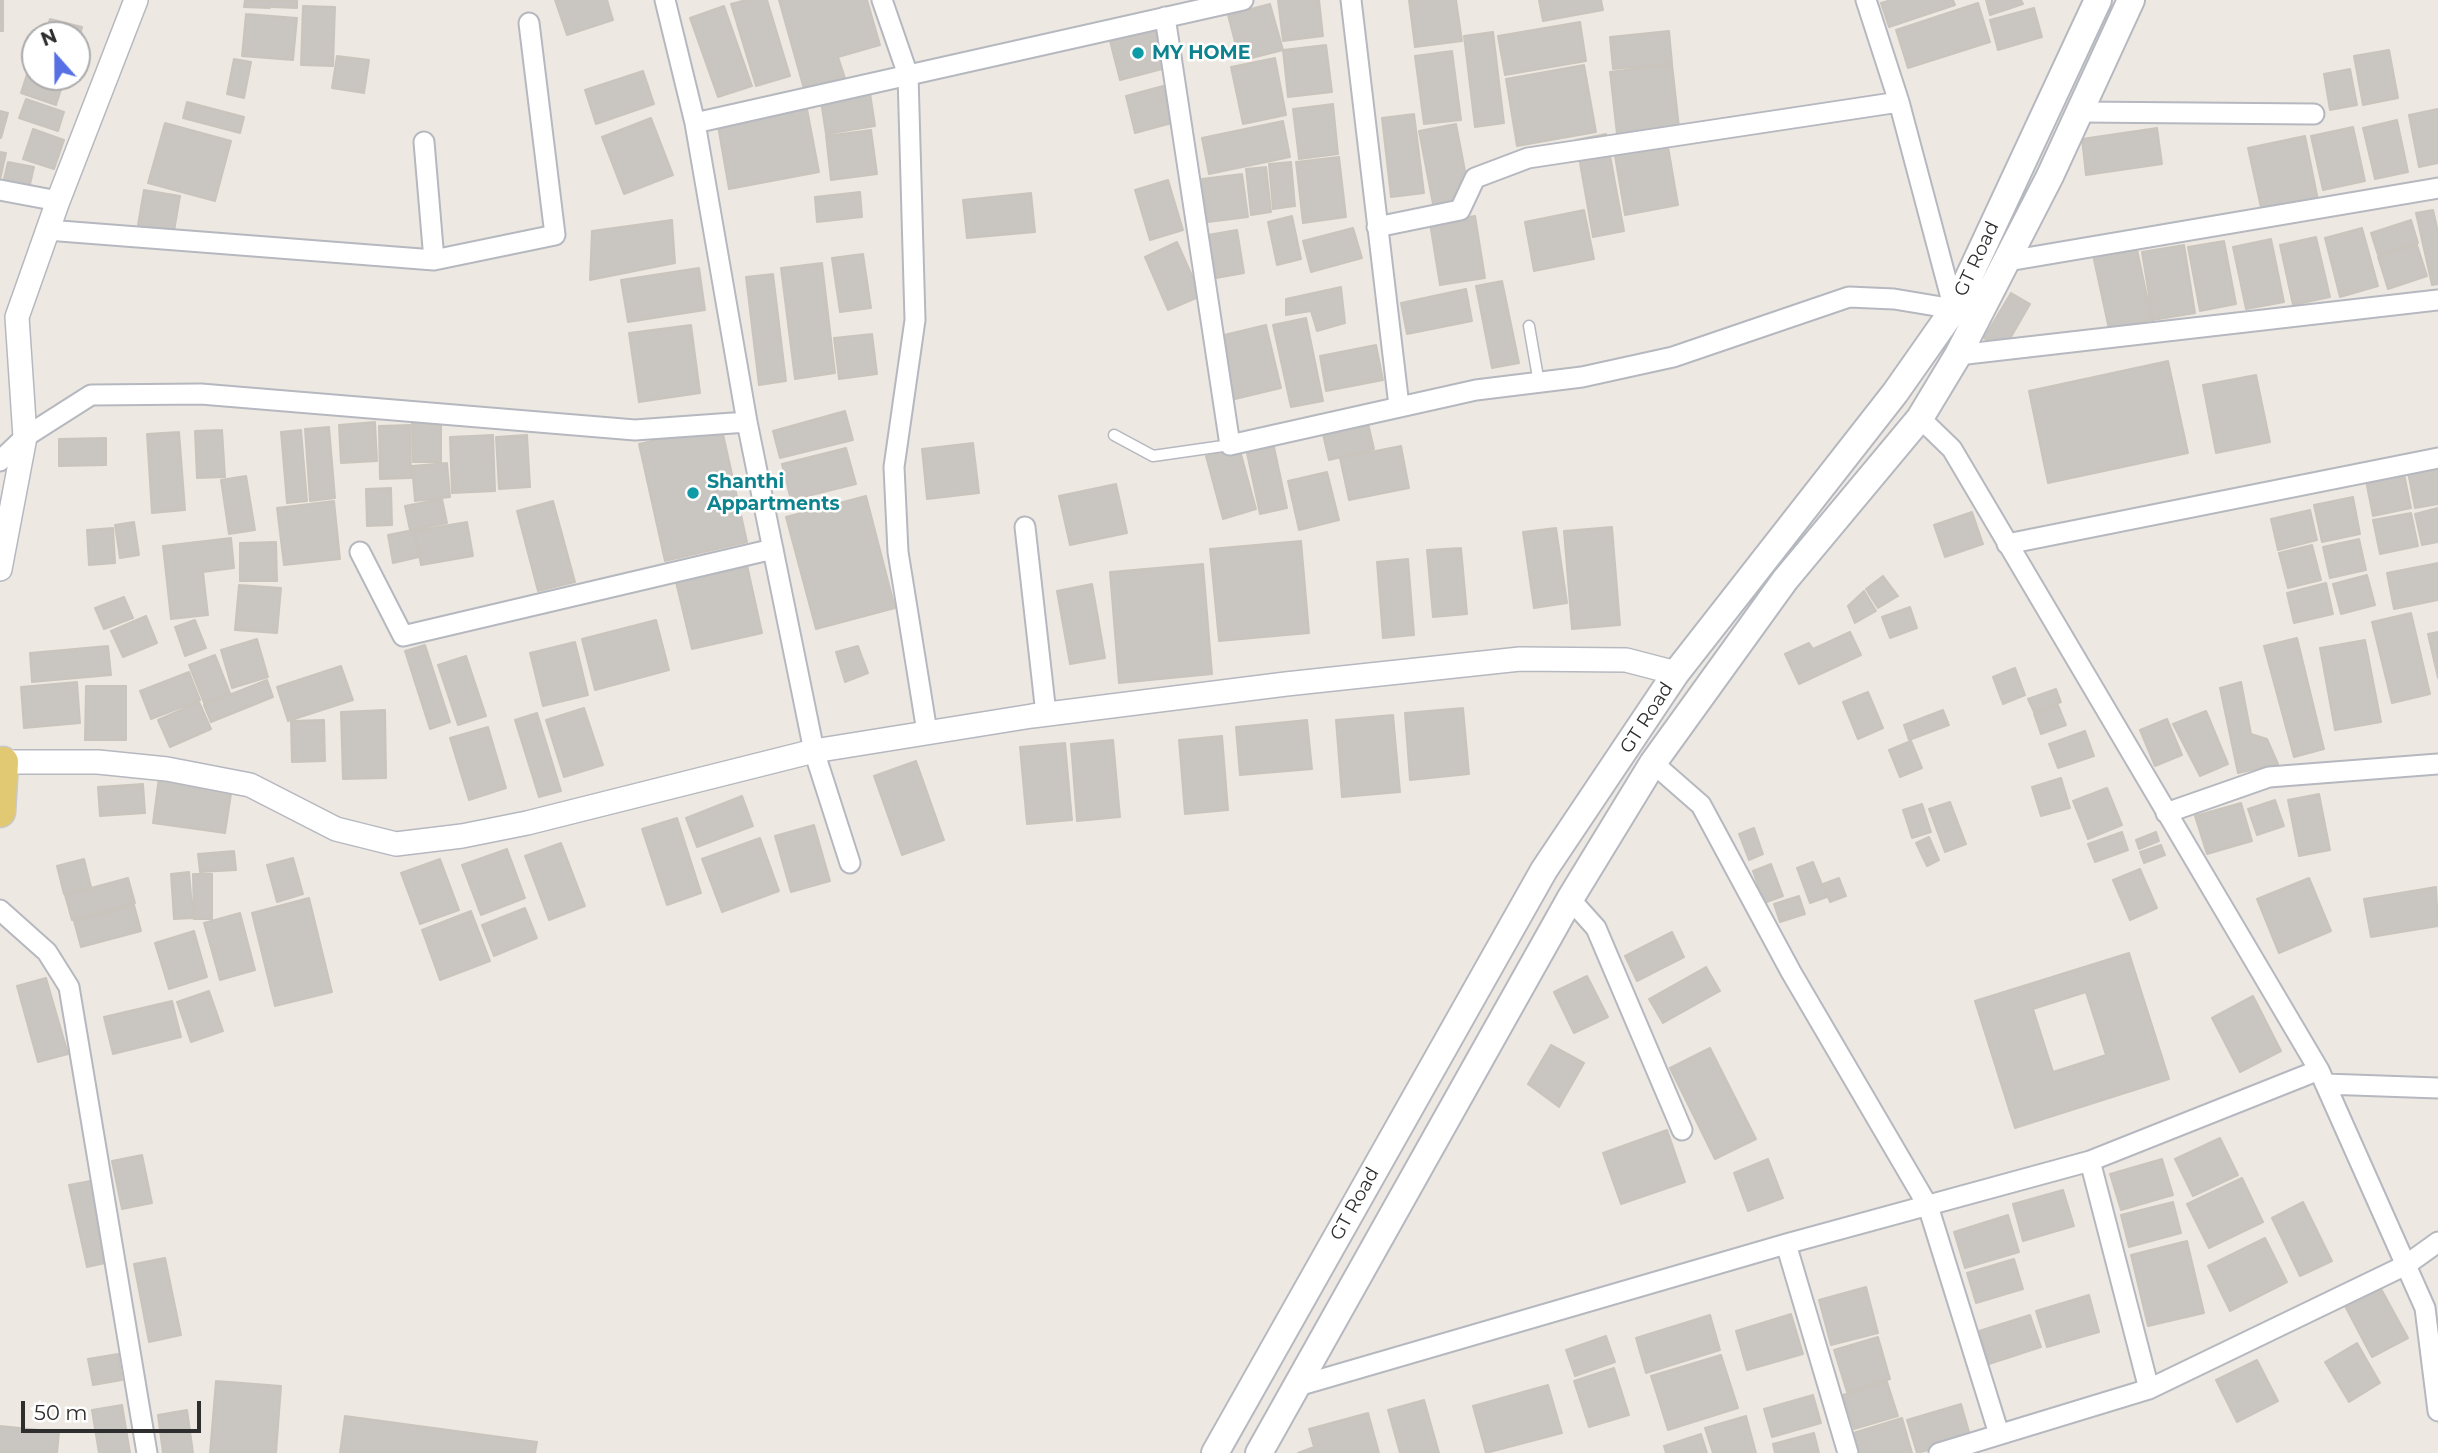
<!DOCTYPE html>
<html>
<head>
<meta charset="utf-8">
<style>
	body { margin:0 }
	#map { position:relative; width:2438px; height:1453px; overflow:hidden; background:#ede9e2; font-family:Montserrat,sans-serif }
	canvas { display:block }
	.north { position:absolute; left:21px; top:21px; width:70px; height:70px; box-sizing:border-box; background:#fff; border:2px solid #ababab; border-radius:50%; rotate:339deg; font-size:19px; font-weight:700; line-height:28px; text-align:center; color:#2e2e2e }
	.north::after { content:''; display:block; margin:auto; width:24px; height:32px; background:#5771e5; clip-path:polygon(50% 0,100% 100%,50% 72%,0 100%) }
	.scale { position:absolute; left:21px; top:1401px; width:180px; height:32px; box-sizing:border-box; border:4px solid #2e2e2e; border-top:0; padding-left:9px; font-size:21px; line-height:24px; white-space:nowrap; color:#2e2e2e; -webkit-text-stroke:5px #fff; paint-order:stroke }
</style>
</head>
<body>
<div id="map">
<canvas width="2438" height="1453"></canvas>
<div class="north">N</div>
<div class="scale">50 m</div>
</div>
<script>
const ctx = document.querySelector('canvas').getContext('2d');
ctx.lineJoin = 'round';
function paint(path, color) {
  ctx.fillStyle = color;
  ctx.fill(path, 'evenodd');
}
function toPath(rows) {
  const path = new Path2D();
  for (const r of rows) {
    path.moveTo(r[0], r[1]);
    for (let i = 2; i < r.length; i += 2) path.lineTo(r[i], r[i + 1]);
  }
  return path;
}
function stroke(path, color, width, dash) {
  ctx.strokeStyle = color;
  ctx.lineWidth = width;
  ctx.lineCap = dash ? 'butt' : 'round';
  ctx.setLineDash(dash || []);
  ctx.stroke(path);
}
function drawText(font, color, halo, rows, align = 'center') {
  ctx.font = font + ' Montserrat,sans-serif';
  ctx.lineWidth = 5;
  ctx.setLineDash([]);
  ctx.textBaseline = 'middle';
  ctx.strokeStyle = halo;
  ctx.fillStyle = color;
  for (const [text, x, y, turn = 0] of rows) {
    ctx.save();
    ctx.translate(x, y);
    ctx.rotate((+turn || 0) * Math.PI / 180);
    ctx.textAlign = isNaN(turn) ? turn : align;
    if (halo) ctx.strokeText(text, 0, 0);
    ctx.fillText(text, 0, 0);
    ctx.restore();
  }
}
const building = toPath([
	[0,0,3,0,3,31,0,31,0,0],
	[245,0,270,0,270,8,244,7,245,0],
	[272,0,297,0,297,8,272,7,272,0],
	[555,0,607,0,613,20,567,35,555,0],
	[746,0,767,0,790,76,756,86,731,4,746,0],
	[779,0,867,0,880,45,838,57,845,78,804,89,779,0],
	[1278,0,1319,0,1323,36,1283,41,1278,0],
	[1409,0,1456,0,1462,41,1415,47,1409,0],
	[1539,0,1601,0,1603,10,1543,21,1539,0],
	[1891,0,1953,0,1955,5,1889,27,1881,3,1891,0],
	[1986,0,2021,0,2023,4,1990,15,1986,0],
	[1978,3,1990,42,1908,68,1896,30,1978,3],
	[1270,4,1283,50,1240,61,1228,15,1270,4],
	[303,6,335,7,333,66,301,65,303,6],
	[724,6,752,86,718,97,690,18,724,6],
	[2034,8,2042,37,1998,50,1990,20,2034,8],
	[246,14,297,18,293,60,242,56,246,14],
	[50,19,82,27,77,47,77,35,45,35,50,19],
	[1580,22,1586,61,1505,75,1498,36,1580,22],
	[1155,25,1166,68,1120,80,1109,37,1155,25],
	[1669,31,1672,63,1613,69,1610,37,1669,31],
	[1493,32,1504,123,1475,127,1464,36,1493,32],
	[1326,45,1332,92,1288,97,1283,50,1326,45],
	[2389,50,2398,98,2363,105,2354,56,2389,50],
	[1452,51,1461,120,1424,124,1415,56,1452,51],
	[34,52,35,77,65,77,56,105,21,93,34,52],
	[337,56,369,60,364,93,332,88,337,56],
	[1275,58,1286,115,1243,124,1231,67,1275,58],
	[234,59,251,62,244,98,227,94,234,59],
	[1672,64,1679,127,1617,134,1610,72,1672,64],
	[1584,65,1596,132,1517,146,1506,79,1584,65],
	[2350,69,2357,105,2330,110,2324,74,2350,69],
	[643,71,654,104,596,124,585,90,643,71],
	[1163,86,1172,123,1135,133,1126,96,1163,86],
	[870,93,875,126,826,134,821,101,870,93],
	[26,99,64,112,58,131,19,118,26,99],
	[187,102,244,117,240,133,183,118,187,102],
	[806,104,819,172,729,189,717,120,806,104],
	[1333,104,1338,154,1299,159,1293,109,1333,104],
	[2438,109,2438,163,2419,167,2409,115,2438,109],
	[0,111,8,113,1,138,0,137,0,111],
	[1414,114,1424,193,1391,197,1382,118,1414,114],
	[651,118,673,175,624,194,602,137,651,118],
	[2397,120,2408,172,2375,179,2363,128,2397,120],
	[1283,121,1290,157,1209,174,1202,138,1283,121],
	[165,123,231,141,215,201,148,183,165,123],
	[1456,124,1470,197,1433,204,1419,131,1456,124],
	[2353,127,2365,181,2323,190,2311,136,2353,127],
	[2157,128,2162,164,2086,175,2082,139,2157,128],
	[33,129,64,140,54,169,23,159,33,129],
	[871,130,877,174,831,180,826,136,871,130],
	[1606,134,1624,231,1593,237,1576,140,1606,134],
	[1666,135,1678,205,1625,215,1613,144,1666,135],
	[2305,136,2318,200,2262,212,2248,148,2305,136],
	[0,152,6,153,0,180,0,152],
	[1339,157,1346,217,1303,223,1296,162,1339,157],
	[8,162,34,167,28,193,2,187,8,162],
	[1291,162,1295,206,1273,209,1269,164,1291,162],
	[1266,167,1271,212,1251,215,1246,169,1266,167],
	[1242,174,1248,217,1208,222,1202,179,1242,174],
	[1168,180,1183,230,1150,240,1135,190,1168,180],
	[144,190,180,196,174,231,138,225,144,190],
	[860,192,862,217,817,222,815,197,860,192],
	[1031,193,1035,232,967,238,963,200,1031,193],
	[1584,210,1594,259,1534,271,1525,222,1584,210],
	[2433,210,2438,232,2438,284,2432,285,2416,213,2433,210],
	[1292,216,1301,259,1277,265,1268,222,1292,216],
	[1475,216,1485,278,1440,285,1430,223,1475,216],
	[672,220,675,263,590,280,592,231,672,220],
	[2411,220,2418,243,2378,255,2371,233,2411,220],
	[1353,228,1362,258,1311,272,1303,241,1353,228],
	[2362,228,2378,286,2340,297,2325,238,2362,228],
	[1237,230,1244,273,1216,278,1208,235,1237,230],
	[2316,237,2330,297,2293,305,2280,245,2316,237],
	[2271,239,2284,302,2246,309,2233,247,2271,239],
	[2224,241,2236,304,2200,311,2188,247,2224,241],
	[1177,242,1201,296,1168,310,1145,257,1177,242],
	[2136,245,2152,320,2109,329,2093,255,2136,245],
	[2184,245,2195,313,2153,320,2142,252,2184,245],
	[2417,245,2427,276,2388,289,2378,257,2417,245],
	[863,254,871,308,840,312,832,258,863,254],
	[822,263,835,373,795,379,781,268,822,263],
	[699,268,705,310,628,322,621,280,699,268],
	[773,274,786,381,759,385,746,277,773,274],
	[1502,281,1519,363,1492,368,1476,286,1502,281],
	[1341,287,1345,323,1317,331,1311,311,1286,315,1286,299,1341,287],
	[1466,289,1472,321,1407,334,1401,303,1466,289],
	[2011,293,2030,304,2004,349,1984,338,2011,293],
	[1306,318,1323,401,1291,407,1273,325,1306,318],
	[691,325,700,393,639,402,629,333,691,325],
	[1266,325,1281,388,1235,399,1220,336,1266,325],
	[872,334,877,374,839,379,834,338,872,334],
	[1376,345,1383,380,1326,391,1320,356,1376,345],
	[2168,361,2188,453,2048,483,2029,391,2168,361],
	[2256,375,2270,442,2216,453,2203,385,2256,375],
	[845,411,853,440,780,458,773,431,845,411],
	[1367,419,1374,449,1329,460,1322,430,1367,419],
	[441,421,441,462,413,462,412,422,441,421],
	[375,422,377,461,341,463,339,425,375,422],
	[410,425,411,478,380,479,379,426,410,425],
	[721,425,747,542,665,561,639,444,721,425],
	[329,427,335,498,310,501,305,429,329,427],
	[222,430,225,477,197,478,195,431,222,430],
	[301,430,307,501,287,503,281,432,301,430],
	[179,432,185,510,152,513,147,434,179,432],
	[493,435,495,491,452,493,450,437,493,435],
	[527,435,530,487,499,489,496,437,527,435],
	[106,438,106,465,59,466,59,439,106,438],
	[973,443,979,493,927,499,922,449,973,443],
	[1401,446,1409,488,1349,500,1340,458,1401,446],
	[1239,447,1256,509,1223,519,1206,456,1239,447],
	[1274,447,1287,508,1260,514,1247,453,1274,447],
	[846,448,856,484,791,500,782,464,846,448],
	[447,463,450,497,415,501,412,466,447,463],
	[2438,466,2438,504,2415,508,2408,472,2438,466],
	[1327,472,1339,520,1299,530,1288,481,1327,472],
	[2404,474,2411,508,2373,516,2366,481,2404,474],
	[246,476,255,530,229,534,221,480,246,476],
	[1116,484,1127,533,1070,545,1059,496,1116,484],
	[391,488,392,525,367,526,366,489,391,488],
	[866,496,895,608,816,629,786,517,866,496],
	[2353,497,2360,534,2322,542,2314,505,2353,497],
	[442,499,447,523,410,530,405,506,442,499],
	[334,501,340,559,284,565,277,508,334,501],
	[553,501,575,582,538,591,517,511,553,501],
	[2438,508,2438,542,2422,545,2415,514,2438,508],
	[2310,510,2317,540,2278,550,2271,519,2310,510],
	[1972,512,1983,544,1945,557,1934,525,1972,512],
	[2411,513,2418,546,2380,554,2373,520,2411,513],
	[134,522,139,555,120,558,115,525,134,522],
	[467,522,473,556,421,565,415,531,467,522],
	[1612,527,1620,625,1572,629,1564,531,1612,527],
	[113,528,115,563,89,565,87,530,113,528],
	[1556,528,1567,603,1534,608,1523,532,1556,528],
	[413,530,419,557,393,563,388,535,413,530],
	[231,538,234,568,203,572,208,615,171,619,163,546,231,538],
	[2359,539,2366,570,2330,578,2323,547,2359,539],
	[1301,541,1309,633,1219,641,1210,549,1301,541],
	[276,542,277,581,240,581,240,543,276,542],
	[2312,545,2321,580,2288,588,2279,553,2312,545],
	[1461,548,1467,614,1433,617,1427,550,1461,548],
	[1408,559,1414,635,1383,638,1377,562,1408,559],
	[2438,563,2438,600,2394,609,2387,573,2438,563],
	[1203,564,1212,674,1119,683,1110,572,1203,564],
	[747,565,762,633,692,649,676,582,747,565],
	[2367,575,2375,605,2341,614,2333,584,2367,575],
	[1883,576,1898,596,1878,608,1866,589,1883,576],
	[2326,583,2333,614,2294,623,2287,593,2326,583],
	[1092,584,1105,658,1070,664,1057,591,1092,584],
	[239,585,281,588,277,633,235,630,239,585],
	[1864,591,1876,611,1855,623,1848,606,1864,591],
	[124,597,133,618,104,629,95,608,124,597],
	[1910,607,1917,628,1890,638,1882,617,1910,607],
	[2411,613,2430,694,2392,703,2372,622,2411,613],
	[146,616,157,643,123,657,111,631,146,616],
	[195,620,206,648,185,656,175,627,195,620],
	[656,620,669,670,595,690,582,639,656,620],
	[1850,632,1861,655,1799,684,1785,654,1809,643,1813,649,1850,632],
	[2438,632,2438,678,2428,634,2438,632],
	[2297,638,2324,749,2294,757,2264,646,2297,638],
	[257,639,268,677,232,688,221,650,257,639],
	[2365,640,2381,722,2335,730,2320,648,2365,640],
	[575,642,588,695,543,706,530,653,575,642],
	[425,645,450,722,430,729,405,651,425,645],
	[108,646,111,675,32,682,30,653,108,646],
	[858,646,868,673,845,682,836,652,858,646],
	[215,655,230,693,204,703,189,665,215,655],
	[466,656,486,716,458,725,438,665,466,656],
	[341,666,353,700,288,721,277,687,341,666],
	[2015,668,2025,695,2003,704,1993,677,2015,668],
	[189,672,200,700,151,719,140,691,189,672],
	[267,680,273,697,211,722,204,705,267,680],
	[77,682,80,723,24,728,21,687,77,682],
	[2241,682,2251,734,2267,739,2278,764,2238,773,2220,688,2241,682],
	[86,686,126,686,126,740,85,740,86,686],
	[2056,689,2061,702,2034,712,2028,699,2056,689],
	[1868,692,1883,728,1858,739,1843,702,1868,692],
	[199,702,211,729,170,747,158,720,199,702],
	[2058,705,2066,725,2041,734,2034,714,2058,705],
	[584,708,603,765,564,777,546,720,584,708],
	[1463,708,1469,774,1410,780,1405,713,1463,708],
	[385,710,386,778,343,779,341,712,385,710],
	[1943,710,1949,725,1909,740,1904,725,1943,710],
	[2206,711,2228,764,2200,776,2173,724,2206,711],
	[537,713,561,791,539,797,515,720,537,713],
	[1393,715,1400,792,1342,797,1336,720,1393,715],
	[2167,719,2182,755,2155,766,2140,730,2167,719],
	[324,720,325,761,292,762,291,721,324,720],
	[1307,720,1312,769,1240,775,1236,727,1307,720],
	[488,727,506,788,469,800,450,738,488,727],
	[2085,731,2094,756,2058,768,2049,744,2085,731],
	[1222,736,1228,810,1185,814,1179,740,1222,736],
	[1113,740,1120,817,1077,821,1071,744,1113,740],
	[1911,741,1922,768,1900,777,1889,750,1911,741],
	[1065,743,1072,820,1027,824,1020,747,1065,743],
	[916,761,944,840,902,855,874,776,916,761],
	[159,777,232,787,225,833,153,823,159,777],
	[2061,778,2070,808,2041,816,2032,787,2061,778],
	[143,784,145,813,100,816,98,787,143,784],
	[2107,788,2122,825,2088,839,2073,801,2107,788],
	[2319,794,2330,850,2299,856,2288,800,2319,794],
	[742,796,753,826,697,847,686,818,742,796],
	[2275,800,2284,826,2257,835,2248,809,2275,800],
	[1950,802,1966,844,1945,852,1929,809,1950,802],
	[2241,803,2252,841,2207,854,2195,816,2241,803],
	[1922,804,1931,832,1912,838,1903,810,1922,804],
	[677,818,701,893,667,905,642,829,677,818],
	[814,825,830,881,791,892,775,836,814,825],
	[1754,828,1763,854,1749,860,1739,834,1754,828],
	[2122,832,2128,850,2095,862,2088,844,2122,832],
	[2156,832,2159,841,2139,849,2136,840,2156,832],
	[1929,837,1939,860,1927,866,1916,843,1929,837],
	[760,838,779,891,722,912,702,859,760,838],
	[561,843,585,906,549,920,525,856,561,843],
	[2161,845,2165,855,2144,863,2140,852,2161,845],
	[507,849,525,898,481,915,462,865,507,849],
	[234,851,236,870,200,872,198,854,234,851],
	[293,858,303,894,277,902,267,865,293,858],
	[84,859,91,887,64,894,57,866,84,859],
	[440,859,459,910,420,924,401,873,440,859],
	[1813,862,1827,897,1810,903,1797,868,1813,862],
	[1771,864,1783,896,1764,903,1753,871,1771,864],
	[2140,869,2157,908,2130,920,2113,880,2140,869],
	[189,872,193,918,174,919,171,874,189,872],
	[193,874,212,874,212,919,194,919,193,874],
	[128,878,135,903,72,920,65,895,128,878],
	[1839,878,1846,896,1830,902,1823,884,1839,878],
	[2309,878,2331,931,2279,953,2257,899,2309,878],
	[2436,887,2438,926,2371,937,2364,899,2436,887],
	[1799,896,1805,914,1780,922,1774,904,1799,896],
	[309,898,332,992,275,1006,252,913,309,898],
	[134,905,141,931,81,947,74,921,134,905],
	[525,908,537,938,494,956,482,925,525,908],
	[471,911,490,961,440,980,422,930,471,911],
	[240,913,255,970,220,980,204,923,240,913],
	[194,931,207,977,169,989,155,943,194,931],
	[1672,932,1684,957,1637,981,1625,956,1672,932],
	[2129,953,2169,1079,2015,1128,1975,1001,2129,953],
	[2086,992,2106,1055,2053,1072,2033,1009,2086,992],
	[1706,967,1720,991,1663,1023,1649,999,1706,967],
	[1587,976,1608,1017,1574,1033,1554,992,1587,976],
	[46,978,68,1054,38,1062,17,986,46,978],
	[209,991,223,1031,191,1042,177,1002,209,991],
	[2253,996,2281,1051,2240,1072,2212,1018,2253,996],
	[172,1001,181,1037,113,1054,104,1017,172,1001],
	[1551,1045,1584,1063,1559,1107,1528,1084,1551,1045],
	[1710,1048,1756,1139,1715,1159,1670,1068,1710,1048],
	[1667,1130,1685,1182,1621,1204,1603,1153,1667,1130],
	[2220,1138,2238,1175,2193,1196,2175,1159,2220,1138],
	[142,1155,152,1203,122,1209,112,1161,142,1155],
	[1768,1159,1783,1198,1748,1211,1734,1173,1768,1159],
	[2162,1159,2173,1195,2121,1210,2110,1174,2162,1159],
	[2242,1178,2263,1222,2209,1248,2187,1204,2242,1178],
	[96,1180,114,1261,87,1267,69,1185,96,1180],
	[2063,1190,2074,1226,2023,1241,2013,1204,2063,1190],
	[2173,1202,2181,1233,2129,1247,2121,1215,2173,1202],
	[2303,1202,2332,1261,2300,1276,2272,1218,2303,1202],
	[2008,1215,2019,1252,1965,1268,1954,1232,2008,1215],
	[2265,1238,2287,1282,2230,1311,2208,1266,2265,1238],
	[2187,1241,2204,1313,2148,1326,2131,1255,2187,1241],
	[165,1258,181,1335,149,1342,134,1264,165,1258],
	[2014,1259,2023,1289,1976,1303,1967,1273,2014,1259],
	[1866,1287,1878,1333,1831,1345,1819,1300,1866,1287],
	[2380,1287,2408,1338,2372,1357,2345,1306,2380,1287],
	[2089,1295,2099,1332,2047,1347,2036,1311,2089,1295],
	[1791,1314,1803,1354,1747,1370,1736,1331,1791,1314],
	[1710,1315,1720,1350,1646,1373,1636,1338,1710,1315],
	[2030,1315,2041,1347,1989,1364,1979,1331,2030,1315],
	[1606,1336,1615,1362,1575,1376,1566,1350,1606,1336],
	[1878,1337,1890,1379,1847,1392,1834,1350,1878,1337],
	[2357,1343,2380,1383,2349,1402,2325,1362,2357,1343],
	[118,1354,122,1380,93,1385,88,1359,118,1354],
	[1721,1355,1738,1408,1668,1430,1651,1376,1721,1355],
	[2257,1360,2278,1401,2237,1422,2216,1380,2257,1360],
	[1614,1368,1629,1415,1589,1427,1574,1381,1614,1368],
	[216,1381,281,1386,276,1453,210,1453,216,1381],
	[1887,1382,1898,1416,1854,1429,1843,1395,1887,1382],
	[1548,1385,1562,1433,1486,1453,1473,1406,1548,1385],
	[1813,1395,1821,1423,1772,1437,1764,1409,1813,1395],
	[1424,1400,1439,1453,1400,1453,1388,1410,1424,1400],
	[1961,1404,1971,1439,1917,1453,1907,1420,1961,1404],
	[122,1405,130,1453,99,1453,92,1410,122,1405],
	[187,1410,193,1453,163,1453,158,1415,187,1410],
	[1368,1413,1379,1453,1298,1453,1314,1447,1309,1429,1368,1413],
	[345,1416,537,1442,535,1453,340,1453,345,1416],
	[1746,1416,1756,1453,1713,1453,1705,1428,1746,1416],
	[1902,1418,1912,1453,1855,1453,1850,1434,1902,1418],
	[0,1426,59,1432,57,1453,0,1453,0,1426],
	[1814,1433,1819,1453,1775,1453,1773,1444,1814,1433],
	[1701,1434,1707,1453,1666,1453,1664,1446,1701,1434]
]);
paint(building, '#c9c5c1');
stroke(building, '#c9c4bc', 2);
const service = toPath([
	[1529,326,1539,383],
	[1114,435,1153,456,1230,445]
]);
const minor = toPath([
	[665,0,695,123,747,422,814,751,850,863],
	[882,0,908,75,915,320,894,467,898,552,927,732],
	[1351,0,1399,406],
	[1165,17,1230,445,1476,390,1582,377,1673,357,1849,297,1894,299,1954,309,1899,102,1866,0],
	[2080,112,2314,114],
	[695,123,1243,0],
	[0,190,58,201],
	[1377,227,1460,210,1475,178,1528,158,1899,102],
	[47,230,434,260,424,142],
	[434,260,555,235,529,23],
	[2008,261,2438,188],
	[1958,355,2438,300],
	[1920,418,1952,449,2319,1070,2425,1308,2438,1411],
	[0,461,25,437,91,395,201,394,635,430,747,422],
	[1025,527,1046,714],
	[2007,544,2438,458],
	[360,552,403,636,773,549],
	[1653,763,1701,805,1791,972,1928,1206,1999,1434],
	[2166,813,2269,777,2438,764],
	[1570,899,1596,928,1682,1130],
	[0,910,47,952,69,987,147,1453],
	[2325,1084,2438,1088],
	[2090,1161,2149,1389],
	[1786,1244,1848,1453],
	[1298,1386,1786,1244,2090,1161,2319,1070],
	[1939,1453,2149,1389,2406,1265,2438,1242]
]);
const tertiary = toPath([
	[0,569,25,437,17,317,58,201,136,0],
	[0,762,98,762,167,769,250,785,336,829,396,844,462,836,527,823,814,751,1032,716,1286,684,1520,659,1626,660,1676,673]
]);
const secondary = toPath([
	[1215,1453,1544,870,1676,673,1895,393,1954,309,2098,0],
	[1259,1453,1570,899,1653,763,1785,580,1920,418,1958,355,2050,176,2131,0]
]);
const primary = toPath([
	[0,812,3,762]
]);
stroke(service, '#b6b8c0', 13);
stroke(minor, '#b6b8c0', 23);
stroke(tertiary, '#b6b8c0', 26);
stroke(secondary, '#b6b8c0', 30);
stroke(primary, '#c9c9c9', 33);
stroke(service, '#fff', 10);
stroke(minor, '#fff', 19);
stroke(tertiary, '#fff', 23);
stroke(secondary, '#fff', 26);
stroke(primary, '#e1c873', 30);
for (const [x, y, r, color] of [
	[1138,53,7,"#0f9aa8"],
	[693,493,7,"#0f9aa8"]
]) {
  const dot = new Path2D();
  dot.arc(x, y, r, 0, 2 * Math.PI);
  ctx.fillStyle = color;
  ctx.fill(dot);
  stroke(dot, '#fff', 2.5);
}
drawText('bold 19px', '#0d838f', '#fff', [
	["MY HOME",1152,53],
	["Shanthi",707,482],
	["Appartments",707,504]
], 'left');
drawText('19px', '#2e2e2e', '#fff', [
	["GT Road",1977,259,-65],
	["GT Road",1647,718,-57],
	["GT Road",1355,1204,-61]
]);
</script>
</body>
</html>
